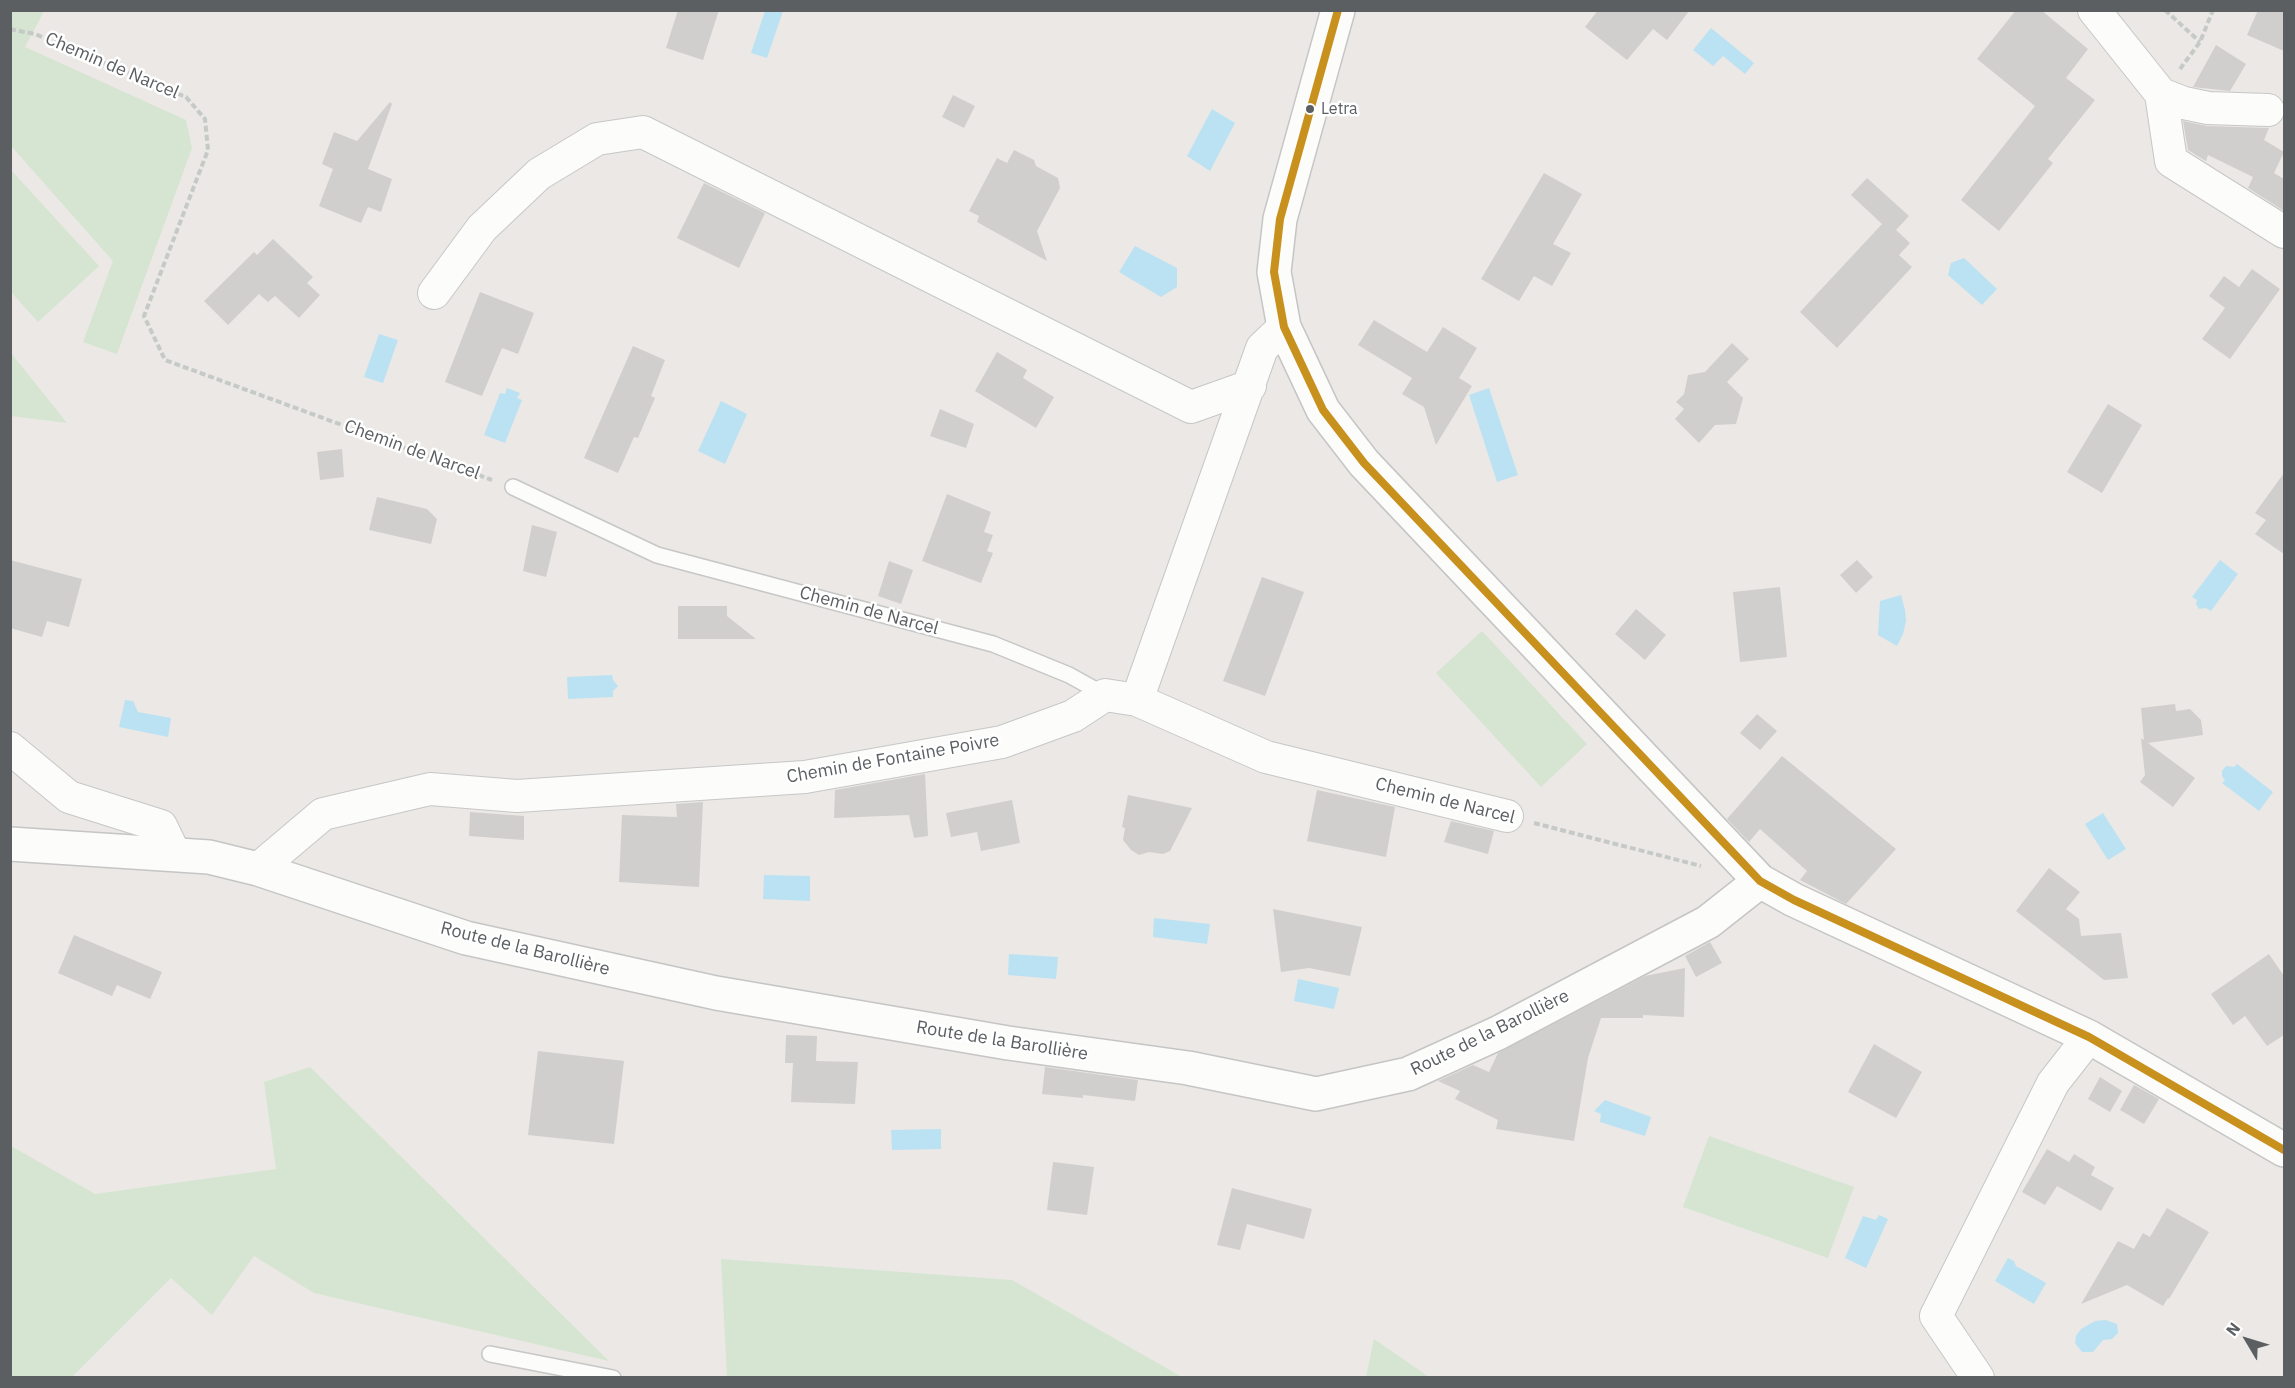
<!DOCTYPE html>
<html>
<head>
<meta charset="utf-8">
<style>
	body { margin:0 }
	#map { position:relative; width:2295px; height:1388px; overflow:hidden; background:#ebe8e5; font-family:"IBM Plex Sans",sans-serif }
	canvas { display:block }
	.frame { position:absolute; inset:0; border:12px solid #5b5f62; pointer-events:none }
	.north { position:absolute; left:2217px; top:1310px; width:60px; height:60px; -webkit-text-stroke:4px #fff; paint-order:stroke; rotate:308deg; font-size:16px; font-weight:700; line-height:24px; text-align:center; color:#5b5f62 }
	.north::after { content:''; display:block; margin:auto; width:21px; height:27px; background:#5b5f62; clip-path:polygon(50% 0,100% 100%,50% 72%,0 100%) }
</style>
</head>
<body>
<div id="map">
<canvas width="2295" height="1388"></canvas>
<div class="frame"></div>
<div class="north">N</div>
</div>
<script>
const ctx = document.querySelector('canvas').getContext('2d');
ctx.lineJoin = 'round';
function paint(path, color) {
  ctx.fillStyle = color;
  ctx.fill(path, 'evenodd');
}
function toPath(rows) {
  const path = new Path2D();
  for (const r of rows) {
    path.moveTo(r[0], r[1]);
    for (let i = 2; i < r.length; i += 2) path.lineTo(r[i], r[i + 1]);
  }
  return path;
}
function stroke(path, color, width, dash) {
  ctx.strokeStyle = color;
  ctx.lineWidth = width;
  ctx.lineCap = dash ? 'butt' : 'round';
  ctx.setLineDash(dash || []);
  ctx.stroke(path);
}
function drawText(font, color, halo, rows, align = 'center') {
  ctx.font = font + ' "IBM Plex Sans",sans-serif';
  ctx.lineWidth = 5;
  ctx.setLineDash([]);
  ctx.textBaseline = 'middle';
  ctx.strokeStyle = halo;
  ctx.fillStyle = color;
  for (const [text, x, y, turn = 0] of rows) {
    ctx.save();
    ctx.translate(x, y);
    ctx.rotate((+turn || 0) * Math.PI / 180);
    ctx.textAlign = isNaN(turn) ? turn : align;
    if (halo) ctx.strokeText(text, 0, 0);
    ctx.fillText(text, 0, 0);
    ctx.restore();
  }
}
paint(toPath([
	[10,11,44,11,25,47,186,120,192,148,117,354,83,342,113,261,11,146],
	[11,170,99,266,38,322,11,292],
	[10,353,11,353,67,423,11,416],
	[1482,631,1587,744,1541,787,1436,673],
	[310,1067,609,1361,314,1293,254,1256,212,1315,171,1278,72,1377,11,1377,11,1146,95,1194,276,1169,264,1082],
	[1709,1136,1854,1187,1828,1258,1683,1207],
	[721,1259,1012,1280,1182,1377,727,1377],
	[1374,1339,1429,1377,1366,1377]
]), '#d6e5d1');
paint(toPath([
	[765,11,783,11,767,58,751,53],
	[1711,28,1754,63,1745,74,1723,56,1713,66,1693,50],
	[1212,109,1235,123,1210,171,1187,156],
	[1135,246,1177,268,1177,287,1161,297,1119,272],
	[1964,258,1997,289,1982,305,1948,275,1951,263],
	[379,334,398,340,383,383,364,377],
	[507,388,520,393,517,398,522,400,505,443,484,435,500,393,505,394],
	[1489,388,1518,475,1497,482,1469,395],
	[721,401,747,414,725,464,698,451],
	[2220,560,2238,574,2211,611,2206,608,2199,609,2196,604,2197,600,2192,597],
	[1901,595,1905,610,1906,621,1903,634,1897,646,1878,635,1880,601],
	[612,675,613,680,618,686,613,691,613,697,568,699,567,677],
	[125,700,133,701,138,712,171,718,168,737,119,727],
	[2237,764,2273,792,2259,811,2222,783,2225,780,2222,776,2222,771,2226,766,2234,767],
	[2103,813,2126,849,2108,860,2085,824],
	[764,875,810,876,810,901,763,899],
	[1154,918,1210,924,1207,944,1153,937],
	[1009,954,1058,957,1056,979,1008,975],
	[1298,979,1339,988,1334,1009,1294,1001],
	[1605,1100,1651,1117,1645,1136,1600,1122,1601,1114,1594,1111],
	[941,1129,941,1149,892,1150,891,1130],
	[1879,1215,1888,1219,1866,1268,1845,1258,1863,1216,1876,1220],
	[2008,1258,2014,1261,2016,1266,2046,1283,2034,1304,1995,1281],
	[2106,1320,2117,1324,2118,1333,2112,1339,2103,1340,2093,1352,2082,1352,2075,1343,2076,1336,2081,1329,2095,1321]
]), '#bbe2f3');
paint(toPath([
	[678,10,719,10,703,60,666,48],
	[1598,10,1690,10,1667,40,1653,29,1627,60,1585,27],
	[2016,10,2041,10,2088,49,2066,78,2095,100,2048,159,2053,163,1999,231,1961,200,2035,106,1977,59],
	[2258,10,2284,10,2284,51,2247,35],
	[2216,45,2246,64,2230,91,2193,87],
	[953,95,975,106,964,128,942,117],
	[390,102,392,104,368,169,392,179,381,212,368,207,361,223,319,206,333,169,322,164,334,132,357,141],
	[2183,121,2207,126,2269,128,2264,140,2284,152,2274,173,2284,179,2284,211,2248,188,2253,177,2208,155,2206,161,2204,160,2188,150],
	[1014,150,1034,160,1036,166,1058,178,1060,188,1037,231,1047,261,977,222,979,216,969,211,997,158,1007,163],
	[1544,173,1582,194,1553,244,1571,253,1552,286,1534,276,1519,301,1481,279],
	[1867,178,1909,216,1896,230,1910,243,1899,255,1912,267,1837,348,1800,312,1882,224,1851,195],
	[704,183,765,213,739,268,677,238],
	[273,239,313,277,307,283,320,295,299,318,275,296,268,302,259,294,228,325,204,301,254,252,257,255],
	[2252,269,2280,289,2230,359,2202,339,2225,308,2209,296,2224,276,2239,287],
	[480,292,534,313,518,354,502,348,482,396,445,382],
	[1374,320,1427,352,1443,327,1477,348,1459,378,1472,386,1436,445,1424,407,1402,394,1412,378,1358,345],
	[1732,343,1749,359,1727,382,1743,398,1736,424,1715,425,1699,443,1675,419,1684,409,1676,402,1684,394,1688,375,1705,372],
	[633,346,665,360,651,396,655,398,638,438,634,437,618,473,584,458],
	[997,352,1027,370,1023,378,1054,397,1036,428,975,391],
	[2108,404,2142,425,2102,493,2067,472],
	[940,409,974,424,966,448,930,436],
	[342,449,344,477,320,480,317,452],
	[2284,473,2284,554,2255,534,2266,520,2255,513],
	[947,494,991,512,984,532,993,535,987,551,993,553,981,583,922,561],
	[377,497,427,509,437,519,431,544,369,530],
	[532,525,557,532,546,577,523,571],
	[10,560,82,579,69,627,47,621,42,637,10,628],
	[1857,560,1873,577,1856,593,1840,575],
	[889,561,913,570,901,604,878,596],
	[1262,577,1304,592,1265,696,1223,681],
	[1780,587,1787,657,1740,662,1733,592],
	[678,606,727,606,727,616,756,639,678,639],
	[1636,609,1666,635,1645,660,1615,634],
	[2175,704,2176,711,2190,709,2201,720,2203,735,2148,743,2195,778,2173,807,2140,782,2145,775,2141,738,2144,740,2141,708],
	[1757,714,1777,731,1760,750,1740,733],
	[1782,756,1896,849,1846,904,1800,880,1807,871,1760,829,1749,842,1727,819],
	[925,774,928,836,914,838,909,815,834,818,835,790],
	[1317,790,1395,807,1386,857,1307,841],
	[1128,795,1192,808,1170,851,1163,854,1149,852,1139,855,1131,850,1123,840,1125,828,1122,827],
	[1012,800,1020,843,981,851,977,832,951,837,946,813],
	[703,802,699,887,619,882,622,815,677,817,676,804],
	[470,812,524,816,524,840,469,836],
	[1451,821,1494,831,1488,854,1444,842],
	[2049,868,2080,892,2066,909,2079,919,2081,936,2121,933,2128,978,2104,980,2016,911],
	[1273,909,1362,927,1350,976,1309,968,1281,972],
	[74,935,162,972,150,999,117,985,112,996,58,973],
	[1710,942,1722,963,1696,977,1685,956],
	[2269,954,2284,976,2284,1035,2267,1046,2245,1016,2233,1025,2211,994],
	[1685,968,1684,1017,1643,1015,1643,1018,1601,1018,1588,1058,1574,1141,1496,1129,1498,1120,1455,1099,1460,1091,1438,1081,1473,1065,1489,1072,1498,1053,1645,976],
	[786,1035,817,1036,816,1061,858,1062,855,1104,791,1102,793,1063,785,1063],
	[1874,1044,1922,1072,1896,1118,1848,1092],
	[538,1051,624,1061,614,1144,528,1135],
	[1045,1067,1138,1080,1135,1101,1083,1095,1083,1098,1042,1094],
	[2100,1077,2122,1091,2110,1112,2088,1099],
	[2134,1085,2159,1099,2144,1124,2120,1110],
	[2047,1149,2069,1162,2074,1154,2095,1167,2091,1175,2114,1188,2101,1211,2057,1186,2045,1205,2022,1192],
	[1053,1162,1094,1167,1087,1215,1047,1210],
	[1232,1188,1312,1209,1304,1239,1247,1224,1240,1250,1217,1245],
	[2167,1208,2209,1232,2169,1299,2168,1298,2163,1306,2127,1285,2081,1304,2118,1241,2134,1249,2143,1233,2150,1237]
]), '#d1cfce');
const lane = toPath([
	[513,487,657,555,993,644,1069,675,1105,695],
	[490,1354,613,1378]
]);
const street = toPath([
	[2094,10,2161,94,2171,161,2284,232],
	[2161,94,2184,103,2208,108,2268,110],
	[434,293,482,228,539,174,597,139,643,132,1191,407,1250,386],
	[1137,700,1262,348,1284,327],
	[10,748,69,797,161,826,175,855],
	[258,869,323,814,430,789,517,796,805,777,1002,742,1073,716,1105,695,1137,700,1266,757,1507,816],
	[1978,1378,1936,1316,2053,1083,2089,1037]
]);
const secondary = toPath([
	[1338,10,1280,219,1274,272,1284,327,1323,410,1364,463,1760,881,1794,900,2089,1037,2284,1150],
	[10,844,209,857,258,869,466,938,716,993,1008,1043,1188,1068,1316,1094,1408,1074,1498,1033,1708,922,1760,881]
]);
stroke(lane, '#c7c7c7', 18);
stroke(street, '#c7c7c7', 34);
stroke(secondary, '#c6c5c6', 36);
stroke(toPath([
	[2165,10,2200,42],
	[10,29,35,34,186,97,205,119,208,150,144,316,165,360,492,480],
	[2180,69,2200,42,2213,10],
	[1534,823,1701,866]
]), '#c6cac7', 4, [6, 3]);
stroke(lane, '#fcfcfb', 15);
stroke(street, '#fcfcfb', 32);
stroke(secondary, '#fcfcfb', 33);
stroke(toPath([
	[1338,10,1280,219,1274,272,1284,327,1323,410,1364,463,1760,881,1794,900,2089,1037,2284,1150]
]), '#c8911d', 8);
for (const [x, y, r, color] of [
	[1310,109,5,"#5b5f62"]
]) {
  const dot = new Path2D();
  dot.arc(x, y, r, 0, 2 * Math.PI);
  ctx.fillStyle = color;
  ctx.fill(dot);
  stroke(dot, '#fff', 2);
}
drawText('16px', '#5b5f62', '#fff', [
	["Letra",1321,109]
], 'left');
drawText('18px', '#5b5f62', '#fff', [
	["Chemin de Narcel",112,66,23],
	["Chemin de Narcel",412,450,20],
	["Chemin de Narcel",869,611,15],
	["Chemin de Fontaine Poivre",893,759,-10],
	["Chemin de Narcel",1445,801,14],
	["Route de la Barollière",525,949,14],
	["Route de la Barollière",1490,1033,-26],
	["Route de la Barollière",1002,1041,9]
]);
</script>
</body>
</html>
